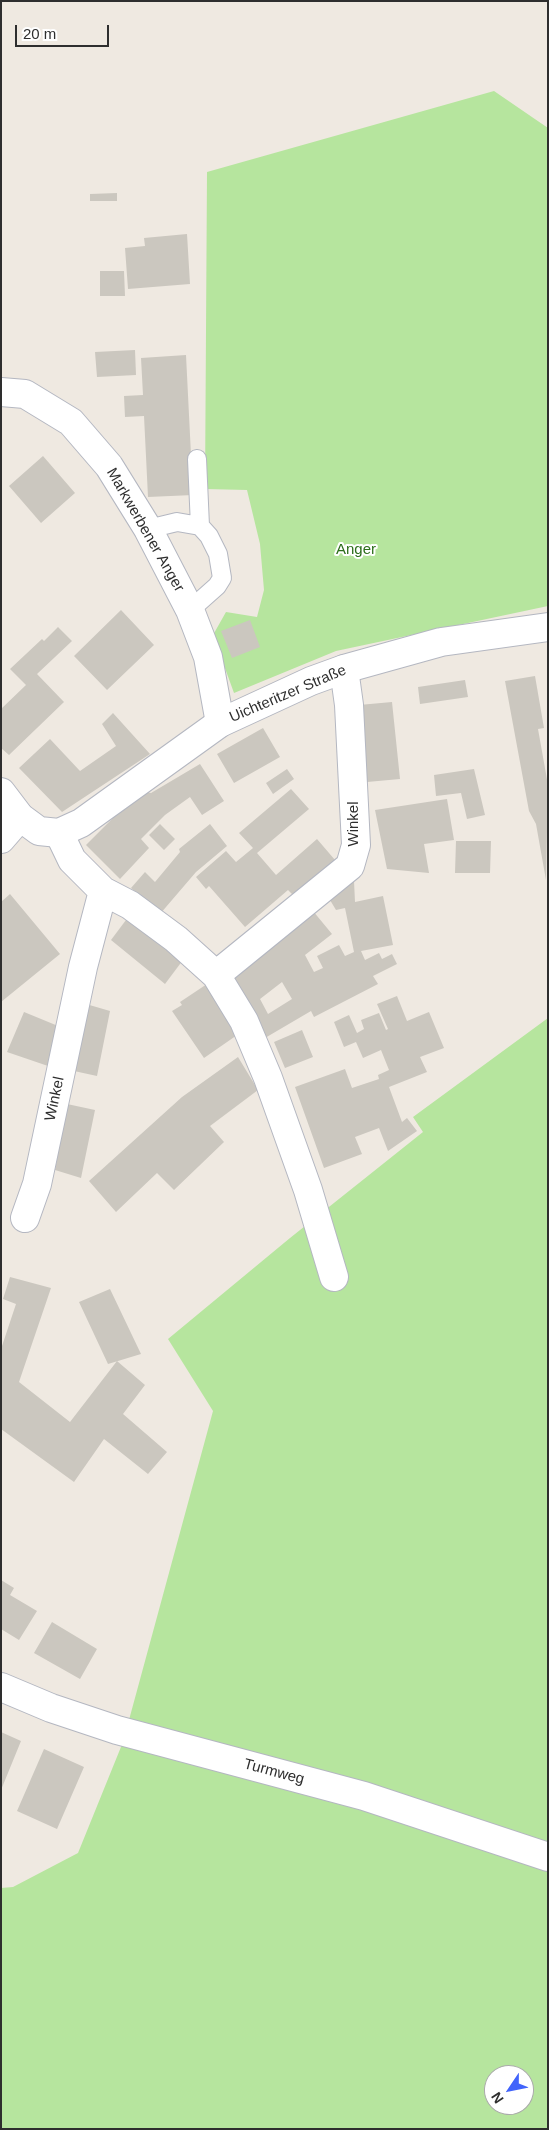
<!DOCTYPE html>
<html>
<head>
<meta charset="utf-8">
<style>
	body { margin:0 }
	#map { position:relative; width:549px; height:2130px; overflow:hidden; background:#efe9e1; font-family:Helvetica,sans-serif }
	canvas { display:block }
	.frame { position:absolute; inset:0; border:2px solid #2e2e2e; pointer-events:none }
	.north { position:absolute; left:484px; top:2065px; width:50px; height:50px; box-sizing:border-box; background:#fff; border:1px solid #ababab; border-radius:50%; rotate:236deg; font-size:14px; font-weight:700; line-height:20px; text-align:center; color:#2e2e2e }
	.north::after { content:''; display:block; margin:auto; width:18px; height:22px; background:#4264fb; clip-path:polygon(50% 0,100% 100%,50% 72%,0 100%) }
	.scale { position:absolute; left:15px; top:25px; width:94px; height:22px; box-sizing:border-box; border:2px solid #2e2e2e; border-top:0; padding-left:6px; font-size:15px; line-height:18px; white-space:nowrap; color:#2e2e2e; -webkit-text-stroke:4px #fff; paint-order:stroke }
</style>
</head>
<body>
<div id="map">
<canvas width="549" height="2130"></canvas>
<div class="frame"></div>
<div class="north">N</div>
<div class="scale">20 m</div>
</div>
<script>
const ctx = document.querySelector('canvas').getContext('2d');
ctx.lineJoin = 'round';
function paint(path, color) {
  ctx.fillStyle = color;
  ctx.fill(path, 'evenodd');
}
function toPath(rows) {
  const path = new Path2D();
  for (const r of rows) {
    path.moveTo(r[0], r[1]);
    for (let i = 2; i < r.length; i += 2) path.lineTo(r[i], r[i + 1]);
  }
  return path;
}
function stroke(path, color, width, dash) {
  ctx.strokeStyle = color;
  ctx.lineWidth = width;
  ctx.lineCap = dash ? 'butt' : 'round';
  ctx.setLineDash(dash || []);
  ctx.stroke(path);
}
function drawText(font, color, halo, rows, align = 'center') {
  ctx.font = font + ' Helvetica,sans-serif';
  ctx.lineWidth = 4;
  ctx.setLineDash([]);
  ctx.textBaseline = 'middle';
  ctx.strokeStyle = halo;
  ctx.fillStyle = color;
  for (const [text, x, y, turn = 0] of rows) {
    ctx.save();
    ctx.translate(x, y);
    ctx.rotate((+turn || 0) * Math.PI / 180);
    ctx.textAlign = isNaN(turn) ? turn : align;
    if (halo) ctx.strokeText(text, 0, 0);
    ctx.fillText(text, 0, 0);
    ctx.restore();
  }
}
paint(toPath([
	[494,91,548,128,548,606,336,651,234,693,213,635,226,612,257,617,264,590,260,544,247,490,205,489,207,172],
	[548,1018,548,2129,1,2129,1,1888,13,1887,78,1853,123,1742,213,1411,168,1339,290,1238,423,1132,413,1117],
	[494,2075,524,2075,524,2105,494,2105]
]), '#b6e59e');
paint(toPath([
	[117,193,117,201,90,201,90,194],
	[187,234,190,284,128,289,125,248,145,246,144,238],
	[100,271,124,271,125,296,100,296],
	[135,350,136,375,97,377,95,352],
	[186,355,193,495,148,497,144,416,125,417,124,396,143,395,141,358],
	[43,456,75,493,41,523,9,486],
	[121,610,154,645,107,690,74,656],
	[250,620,260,647,232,658,221,631],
	[58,627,72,641,37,674,64,702,9,755,1,748,1,709,26,685,10,669,42,639,44,641],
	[535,676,544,728,538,729,548,785,546,880,536,824,529,811,505,681],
	[465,680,468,697,420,704,418,687],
	[392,702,400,779,367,782,359,705],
	[113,713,150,754,62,812,19,768,50,739,80,771,116,746,102,724],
	[263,728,280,757,234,783,217,754],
	[200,764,224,801,202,815,190,797,165,815,141,839,149,848,120,879,86,845,127,804,146,792,151,793],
	[287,769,294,779,273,794,266,783],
	[474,769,485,815,467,819,461,793,436,796,434,775],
	[291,789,309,809,257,853,276,875,317,839,335,860,294,896,288,890,245,927,209,886,206,889,196,877,226,851,236,862,253,848,239,833],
	[447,799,454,840,424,844,429,873,387,869,375,810],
	[160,824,175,839,164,850,149,835],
	[210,824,227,846,196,872,160,914,131,888,145,872,155,882,180,852,179,849],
	[456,841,491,841,490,873,455,873],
	[354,881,355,902,383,896,393,945,361,951,365,960,379,953,382,959,392,954,397,964,373,976,378,984,314,1017,311,1011,265,1038,229,977,313,911,332,934,305,955,314,972,323,968,317,956,339,945,345,956,354,952,345,908,336,910,330,900],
	[282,982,292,999,268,1014,260,999],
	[10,894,60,954,1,1002,1,902],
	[129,916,183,960,165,984,111,940],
	[207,984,240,1033,204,1058,172,1011,182,1005,180,1002],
	[397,996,407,1021,429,1012,444,1048,420,1057,427,1072,389,1087,402,1122,407,1118,417,1131,388,1151,379,1128,355,1137,362,1154,324,1168,295,1087,345,1069,352,1088,379,1079,378,1075,389,1070,381,1050,363,1058,356,1042,344,1047,334,1022,349,1015,357,1033,364,1029,361,1020,379,1013,386,1030,388,1029,377,1004],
	[86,1004,110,1011,97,1076,74,1071],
	[24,1012,63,1028,48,1066,7,1052],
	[302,1030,313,1057,285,1068,274,1042],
	[238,1057,258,1090,210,1126,224,1142,174,1190,157,1173,116,1212,89,1181,182,1097],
	[67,1104,95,1110,81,1178,55,1170],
	[10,1277,51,1288,19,1382,70,1422,117,1361,145,1385,123,1414,167,1452,148,1474,104,1439,74,1482,1,1429,1,1349,16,1304,3,1299],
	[110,1289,141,1354,108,1364,79,1302],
	[1,1580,14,1588,10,1595,37,1611,19,1640,1,1629],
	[52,1622,97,1649,80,1679,34,1653],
	[1,1732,21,1741,1,1790],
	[44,1749,84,1767,57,1829,17,1811]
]), '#cbc7bf');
const service = toPath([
	[197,459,200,526],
	[148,529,177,522,200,526,209,536,218,554,222,578,217,586,190,610]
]);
const minor = toPath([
	[1,392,25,394,71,422,109,466,148,529,190,610,208,657,220,723],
	[59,833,72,860,103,891,130,905,176,939,216,975,244,1021,268,1078,308,1190,334,1277],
	[216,975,350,866,356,845,349,705,344,669],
	[25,1218,37,1184,83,967,103,891],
	[1,1687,51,1708,117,1730,364,1796,548,1857]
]);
const tertiary = toPath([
	[1,839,20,817]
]);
const secondary = toPath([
	[1,792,20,817,39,831,59,833,81,823,220,723,311,681,344,669,441,642,548,627]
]);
stroke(service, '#b4b7c1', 20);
stroke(minor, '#b4b7c1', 30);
stroke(tertiary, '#b4b7c1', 30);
stroke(secondary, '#b4b7c1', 30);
stroke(service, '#fff', 18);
stroke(minor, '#fff', 28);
stroke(tertiary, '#fff', 28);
stroke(secondary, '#fff', 28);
drawText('15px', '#2e2e2e', '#fff', [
	["Markwerbener Anger",145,530,60],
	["Uichteritzer Straße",288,694,-23],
	["Winkel",354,824,-90],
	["Winkel",55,1099,-78],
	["Turmweg",274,1772,15]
]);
drawText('15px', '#2c6e1b', '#fff', [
	["Anger",356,550]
]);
</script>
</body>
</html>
